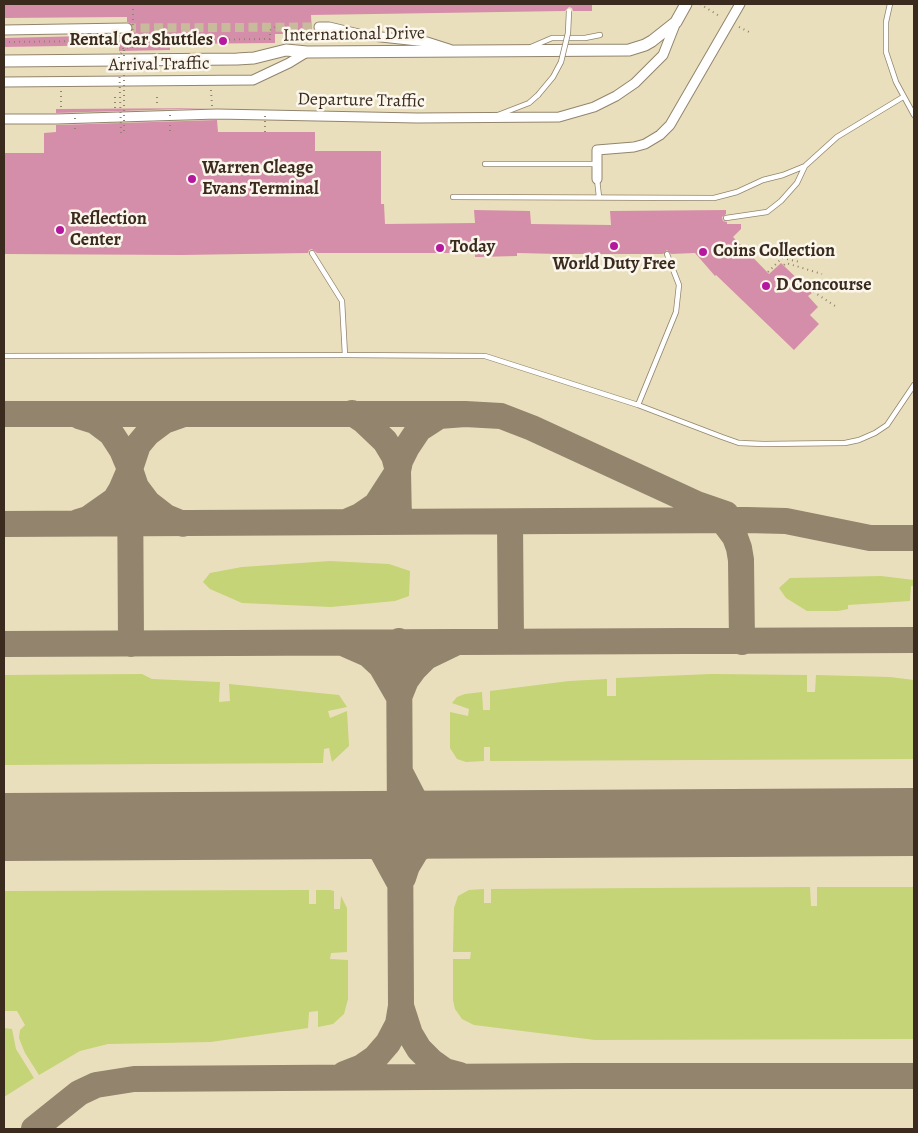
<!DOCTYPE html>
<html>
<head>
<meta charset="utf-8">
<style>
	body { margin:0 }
	#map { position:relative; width:918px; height:1133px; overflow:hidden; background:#eadfbc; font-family:Alegreya,serif }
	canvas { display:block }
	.frame { position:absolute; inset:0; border:5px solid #3b2a1e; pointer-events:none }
</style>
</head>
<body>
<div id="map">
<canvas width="918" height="1133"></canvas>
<div class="frame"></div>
</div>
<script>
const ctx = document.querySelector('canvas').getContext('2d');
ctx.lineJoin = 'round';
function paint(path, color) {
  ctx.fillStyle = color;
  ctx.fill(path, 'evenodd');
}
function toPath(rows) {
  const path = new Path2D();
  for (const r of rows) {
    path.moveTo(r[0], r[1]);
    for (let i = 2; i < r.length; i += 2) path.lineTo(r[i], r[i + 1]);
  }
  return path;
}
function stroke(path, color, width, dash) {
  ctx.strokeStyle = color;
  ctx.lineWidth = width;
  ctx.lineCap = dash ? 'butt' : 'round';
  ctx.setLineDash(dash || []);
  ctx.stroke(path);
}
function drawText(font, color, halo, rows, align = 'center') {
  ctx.font = font + ' Alegreya,serif';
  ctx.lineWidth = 5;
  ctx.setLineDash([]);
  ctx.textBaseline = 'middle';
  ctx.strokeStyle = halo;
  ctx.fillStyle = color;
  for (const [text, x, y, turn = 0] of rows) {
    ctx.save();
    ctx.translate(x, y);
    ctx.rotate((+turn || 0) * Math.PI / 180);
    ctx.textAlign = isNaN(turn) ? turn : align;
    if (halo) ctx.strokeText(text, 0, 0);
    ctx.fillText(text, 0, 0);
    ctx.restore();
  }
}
paint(toPath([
	[330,561,389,564,410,571,409,596,395,601,331,607,242,603,210,589,203,582,210,573,242,567],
	[881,576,914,580,914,586,911,586,910,601,848,605,848,609,838,611,807,611,786,598,779,588,790,578],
	[142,674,152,679,220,682,219,702,230,701,229,684,339,695,347,707,328,711,330,718,347,711,349,746,332,762,329,748,324,749,323,763,4,765,4,675],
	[711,674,807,675,807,692,815,692,816,675,890,677,914,680,914,759,490,761,490,747,484,747,484,761,466,762,457,759,450,748,450,712,468,716,469,709,452,703,457,697,465,694,482,692,483,710,490,710,490,691,569,681,607,679,607,696,616,696,616,678],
	[810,887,811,906,817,906,817,887,914,887,914,1039,595,1040,474,1025,462,1019,455,1009,453,1000,453,959,470,959,471,952,453,952,454,908,458,896,469,890,484,889,484,903,491,903,491,889],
	[309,890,309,904,316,904,316,890,330,890,334,891,334,909,340,909,341,896,347,908,347,952,331,953,330,959,348,960,348,999,344,1014,333,1024,318,1027,318,1011,309,1012,308,1028,211,1042,108,1044,80,1051,39,1075,25,1053,19,1038,20,1030,25,1025,17,1011,4,1011,4,891],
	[4,1028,12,1029,16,1049,34,1078,4,1097]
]), '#c4d476');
stroke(toPath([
	[4,414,465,414],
	[181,415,164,421,148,433,138,445,130,469,136,487,148,503,166,517,183,524],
	[130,469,131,644],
	[712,513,726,525,735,537,739,548,741,560,742,642],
	[78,522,88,519,115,500,121,490,130,469,122,450,111,433,95,421,79,416],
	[346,522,360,516,376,505,398,471,394,456,385,441,364,421,352,413],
	[399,522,398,471,400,461,407,447,419,429,439,416,465,414,501,416,532,428,697,504,726,514],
	[510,522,511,641],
	[4,524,746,520,786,521,870,538,914,538],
	[343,643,368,654,381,666,399,697],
	[4,644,914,640],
	[400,695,406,680,414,669,426,657,455,643],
	[400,772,414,799,428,810,444,819,463,825],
	[338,826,354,831,368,840,382,851,399,882],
	[403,878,407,866,416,851,429,840,444,831,463,825],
	[401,1006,410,1034,419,1049,431,1061,445,1071,460,1075],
	[344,1074,362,1067,375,1058,388,1043,398,1024,401,1006,399,641],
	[34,1129,79,1093,96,1085,134,1079,576,1076,914,1076]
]), '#92846d', 26);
stroke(toPath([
	[4,827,914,822]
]), '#92846d', 68);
paint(toPath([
	[4,4,592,4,592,11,573,11,572,8,569,7,565,11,311,15,312,34,275,34,275,43,170,44,170,50,119,51,119,45,4,47,4,38,127,35,132,31,133,28,132,24,127,22,127,17,4,18],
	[212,108,56,113,56,109],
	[217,120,218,132,315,132,315,151,381,151,381,204,384,204,385,224,475,223,474,210,530,211,531,224,611,225,610,211,726,210,726,214,722,217,723,221,727,222,727,224,741,224,741,229,733,237,769,274,781,263,812,293,808,296,818,307,810,315,819,324,794,350,716,275,715,276,695,253,671,254,667,250,663,254,559,254,517,253,517,256,479,257,475,257,475,253,317,253,312,249,309,250,308,253,182,255,4,254,4,153,44,153,44,133,56,132,56,125]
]), '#d58ea9');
stroke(toPath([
	[127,28,319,27]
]), '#c7bb9c', 9, [9, 4.5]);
const service = toPath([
	[890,4,886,22,886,52,896,82,914,115],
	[531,47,552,38,585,38,600,35],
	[498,115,529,103,538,95],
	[485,164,597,164],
	[597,179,599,197],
	[453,197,714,198,737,192,763,180,783,175,805,166,837,137,903,97],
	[726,218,767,212,781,201,797,183,805,166],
	[312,253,342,301,345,355],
	[4,356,345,355,485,356,638,405,722,437,739,443,764,444,845,443,859,440,875,433,887,425,914,385],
	[638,405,676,312,679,285,667,254]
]);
const minor = toPath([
	[319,27,329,27,363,35,427,42,449,49],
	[4,30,127,28],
	[4,82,253,80,289,63,307,52],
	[4,119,56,119,217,114,417,118,559,117,594,107,616,96,635,83,663,55,676,22],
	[597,179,597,150,634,147,645,144,660,135,670,125,740,4]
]);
const tertiary = toPath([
	[4,61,237,59,254,58,286,50,307,52,629,50,645,45,652,41,676,22,686,4]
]);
stroke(service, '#92846d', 6);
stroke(minor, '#92846d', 11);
stroke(tertiary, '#92846d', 13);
stroke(toPath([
	[133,4,133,17],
	[700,4,721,17],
	[739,27,751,33],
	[270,40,270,30,275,27],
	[4,42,270,39],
	[132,47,157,41],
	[123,49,123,48,132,47,132,45],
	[211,90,212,106],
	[61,91,61,109],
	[115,97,115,108],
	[157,97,157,106],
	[784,265,786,263,822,274],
	[768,272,782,258,800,262],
	[809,291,811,290,838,308]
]), '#92846d', 2, [1, 4]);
stroke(service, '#fff', 4.5);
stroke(minor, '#fff', 9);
stroke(tertiary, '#fff', 11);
const serviceBridge = toPath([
	[538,95,553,77,561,62,568,33,569,11]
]);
stroke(serviceBridge, '#92846d', 6, []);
stroke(toPath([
	[132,45,133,17],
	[124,50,124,132],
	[170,115,170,132],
	[265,116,265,132],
	[75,118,75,132],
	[121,133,119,56,124,50]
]), '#92846d', 2, [1, 4]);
stroke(serviceBridge, '#fff', 4.5);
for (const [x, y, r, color] of [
	[223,41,5,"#b5179e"],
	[192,179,5,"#b5179e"],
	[60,230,5,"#b5179e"],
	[614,246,5,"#b5179e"],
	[440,248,5,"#b5179e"],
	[703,252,5,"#b5179e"],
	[766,286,5,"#b5179e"]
]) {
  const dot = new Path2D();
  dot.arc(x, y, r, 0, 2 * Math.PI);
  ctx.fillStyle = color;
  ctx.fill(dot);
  stroke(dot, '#fbf7ec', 2);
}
drawText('18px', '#3b2a1e', '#fbf7ec', [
	["International Drive",354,35,-1],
	["Arrival Traffic",159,65,-1],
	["Departure Traffic",361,101,1]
]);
drawText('bold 18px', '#3b2a1e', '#fbf7ec', [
	["Rental Car Shuttles",213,41,"right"],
	["Warren Cleage",202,169],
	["Evans Terminal",202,190],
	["Reflection",70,220],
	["Center",70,241],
	["Today",450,248],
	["Coins Collection",713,252],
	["World Duty Free",614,265,"center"],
	["D Concourse",776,286]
], 'left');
</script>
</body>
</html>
